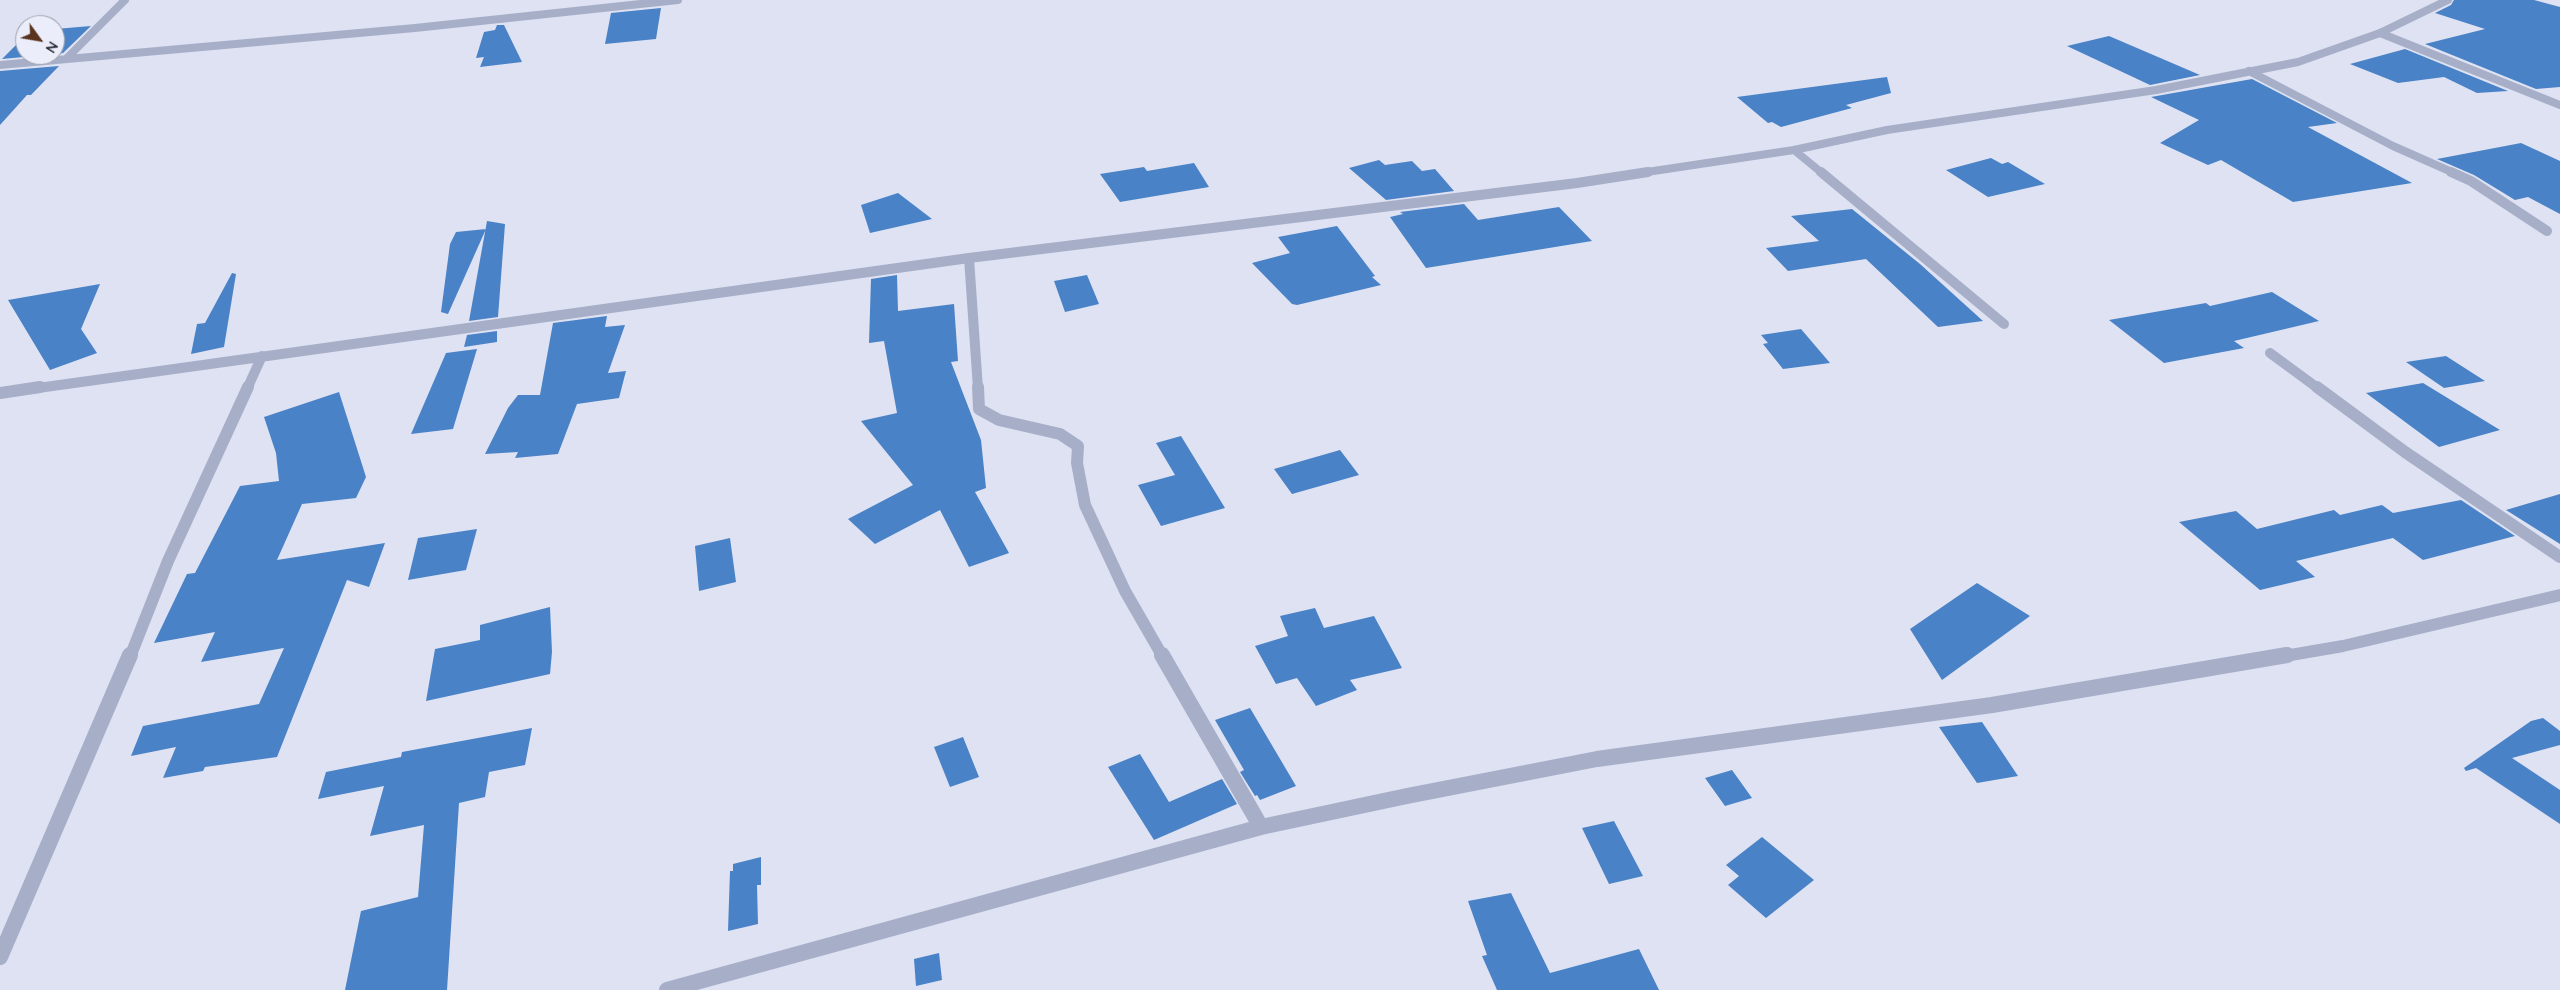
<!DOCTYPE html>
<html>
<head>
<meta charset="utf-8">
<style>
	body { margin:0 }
	#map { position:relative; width:2560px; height:990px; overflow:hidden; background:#dee2f3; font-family:Quicksand,sans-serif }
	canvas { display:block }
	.north { position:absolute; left:15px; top:15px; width:50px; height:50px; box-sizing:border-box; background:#ebedfa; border:1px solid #9da1ac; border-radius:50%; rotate:122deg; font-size:14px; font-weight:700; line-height:20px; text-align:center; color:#292f38 }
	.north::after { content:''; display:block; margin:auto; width:18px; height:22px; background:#5a341f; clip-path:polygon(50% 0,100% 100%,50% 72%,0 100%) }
</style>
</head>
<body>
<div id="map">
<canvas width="2560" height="990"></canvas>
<div class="north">N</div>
</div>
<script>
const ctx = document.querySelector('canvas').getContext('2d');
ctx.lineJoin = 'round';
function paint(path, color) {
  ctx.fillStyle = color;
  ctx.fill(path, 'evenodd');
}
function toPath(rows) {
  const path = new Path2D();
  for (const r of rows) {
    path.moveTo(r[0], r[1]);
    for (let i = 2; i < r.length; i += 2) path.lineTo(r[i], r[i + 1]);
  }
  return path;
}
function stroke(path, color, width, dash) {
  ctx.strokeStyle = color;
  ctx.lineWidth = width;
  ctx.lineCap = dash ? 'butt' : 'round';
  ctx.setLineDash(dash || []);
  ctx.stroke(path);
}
paint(toPath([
	[2454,0,2534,0,2560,7,2560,87,2536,89,2425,44,2485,29,2435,13,2451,5],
	[661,8,656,39,605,44,611,13],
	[497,25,504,25,522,62,480,67,484,57,476,58,484,32,495,30],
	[91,26,63,53,55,54,55,29],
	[25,36,25,55,45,55,2,59],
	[2109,36,2200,75,2150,85,2067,46],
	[2405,49,2508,91,2477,93,2444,77,2398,83,2350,64],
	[59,66,31,95,27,95,0,125,0,71],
	[1887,77,1891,93,1846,105,1852,108,1781,127,1772,122,1768,123,1737,97],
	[2252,79,2337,123,2308,127,2412,183,2293,202,2221,160,2208,165,2160,143,2199,120,2151,97],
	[2521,143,2560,161,2560,214,2528,197,2515,200,2474,175,2437,159],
	[1991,158,2002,164,2008,162,2045,184,1988,197,1946,170],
	[1379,160,1385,165,1412,161,1422,171,1435,169,1454,191,1386,200,1349,168],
	[1194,163,1209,187,1120,202,1100,174,1144,167,1147,171],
	[898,193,932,219,870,233,861,205],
	[1464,204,1478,220,1559,207,1592,241,1426,268,1390,217,1403,214,1400,212],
	[1852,209,1920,264,1983,321,1938,327,1866,259,1788,271,1766,248,1819,241,1791,216],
	[487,221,505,224,498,317,469,321],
	[1337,226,1375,276,1372,277,1381,285,1297,305,1292,304,1252,263,1290,253,1278,237],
	[486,229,448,314,441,312,450,244,456,232],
	[232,273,236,274,224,347,191,354,197,324,205,323],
	[897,275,898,311,954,304,958,361,951,362,981,440,986,488,975,492,1009,553,969,567,940,510,875,544,848,519,913,485,861,421,897,413,884,341,869,343,871,279],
	[1087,275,1099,304,1065,312,1054,281],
	[100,284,81,329,97,353,50,370,8,300],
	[2272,292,2319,321,2234,341,2244,348,2164,363,2109,320,2206,303,2210,306],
	[607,316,605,327,625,325,608,373,626,371,619,398,577,404,558,454,515,458,518,452,485,454,508,408,518,395,540,395,553,323],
	[1801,329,1830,363,1783,369,1763,344,1768,343,1761,335],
	[497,331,497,342,464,347,467,335],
	[477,349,453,429,411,434,446,353],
	[2446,356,2485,381,2444,388,2406,362],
	[2423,383,2500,430,2439,447,2366,393],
	[339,392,366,477,356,498,302,504,277,560,385,543,369,587,347,580,277,757,205,767,203,771,163,778,176,747,131,756,143,726,259,704,284,648,201,662,215,632,154,643,187,574,195,573,240,486,279,481,276,453,264,417],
	[1181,436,1225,508,1161,526,1138,485,1175,475,1156,443],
	[1340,450,1359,475,1292,494,1274,469],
	[2560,494,2560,544,2506,510],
	[2461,500,2515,536,2423,560,2393,538,2296,561,2315,577,2260,590,2179,522,2236,511,2257,529,2334,510,2340,515,2382,505,2393,513],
	[477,529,466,570,408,580,418,538],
	[730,538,736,582,699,591,695,546],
	[1977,583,2030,616,1942,680,1910,629],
	[550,607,552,652,550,674,426,701,435,649,480,640,480,625],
	[1315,608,1324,628,1374,616,1402,668,1350,680,1357,690,1316,706,1297,678,1276,684,1255,646,1288,636,1280,616],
	[1250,708,1296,786,1260,800,1257,795,1255,796,1240,772,1244,770,1215,720],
	[2543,718,2560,731,2560,745,2512,758,2560,790,2560,824,2476,768,2466,771,2464,768,2531,721],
	[1982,722,2018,776,1977,783,1939,727],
	[532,728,525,765,489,772,485,797,459,803,447,990,345,990,361,911,418,897,424,825,370,836,384,786,318,799,326,772,401,757,402,752],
	[963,737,979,777,950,787,934,747],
	[1140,754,1169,802,1222,779,1237,804,1154,840,1108,767],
	[1732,770,1752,798,1725,806,1705,778],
	[1614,821,1643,876,1609,884,1582,828],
	[1762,837,1814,880,1766,918,1728,885,1739,876,1726,865],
	[761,857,761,885,757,885,758,924,728,931,730,871,733,871,733,864],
	[1511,893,1550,973,1639,949,1659,990,1497,990,1482,956,1487,955,1468,901],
	[939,953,942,980,916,986,914,959]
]), '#4982c6');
stroke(toPath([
	[2380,33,2560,105],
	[66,59,125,0],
	[0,65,415,28,678,0],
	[2249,71,2393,146,2454,173],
	[1794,150,1822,173],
	[1640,173,1794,150,1887,130,2156,90,2298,62,2380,33,2448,0]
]), '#a7afc8', 8);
stroke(toPath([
	[1821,172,2004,324],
	[2451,172,2471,181,2547,231],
	[969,258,978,389],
	[2270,353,2319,389],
	[31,389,969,258,1577,183,1648,172],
	[247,389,262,356]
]), '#a7afc8', 10);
stroke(toPath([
	[978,387,979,409,999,420,1060,434,1078,446,1077,463,1085,505,1125,591,1163,657],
	[2317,387,2405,452,2560,557],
	[0,393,40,387],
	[130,657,168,561,248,387],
	[2279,657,2343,646,2560,595]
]), '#a7afc8', 12);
stroke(toPath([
	[1162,655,1261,827],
	[0,957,130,655],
	[667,990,1261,827,1407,796,1597,759,1992,705,2287,655]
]), '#a7afc8', 16);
</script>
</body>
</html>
